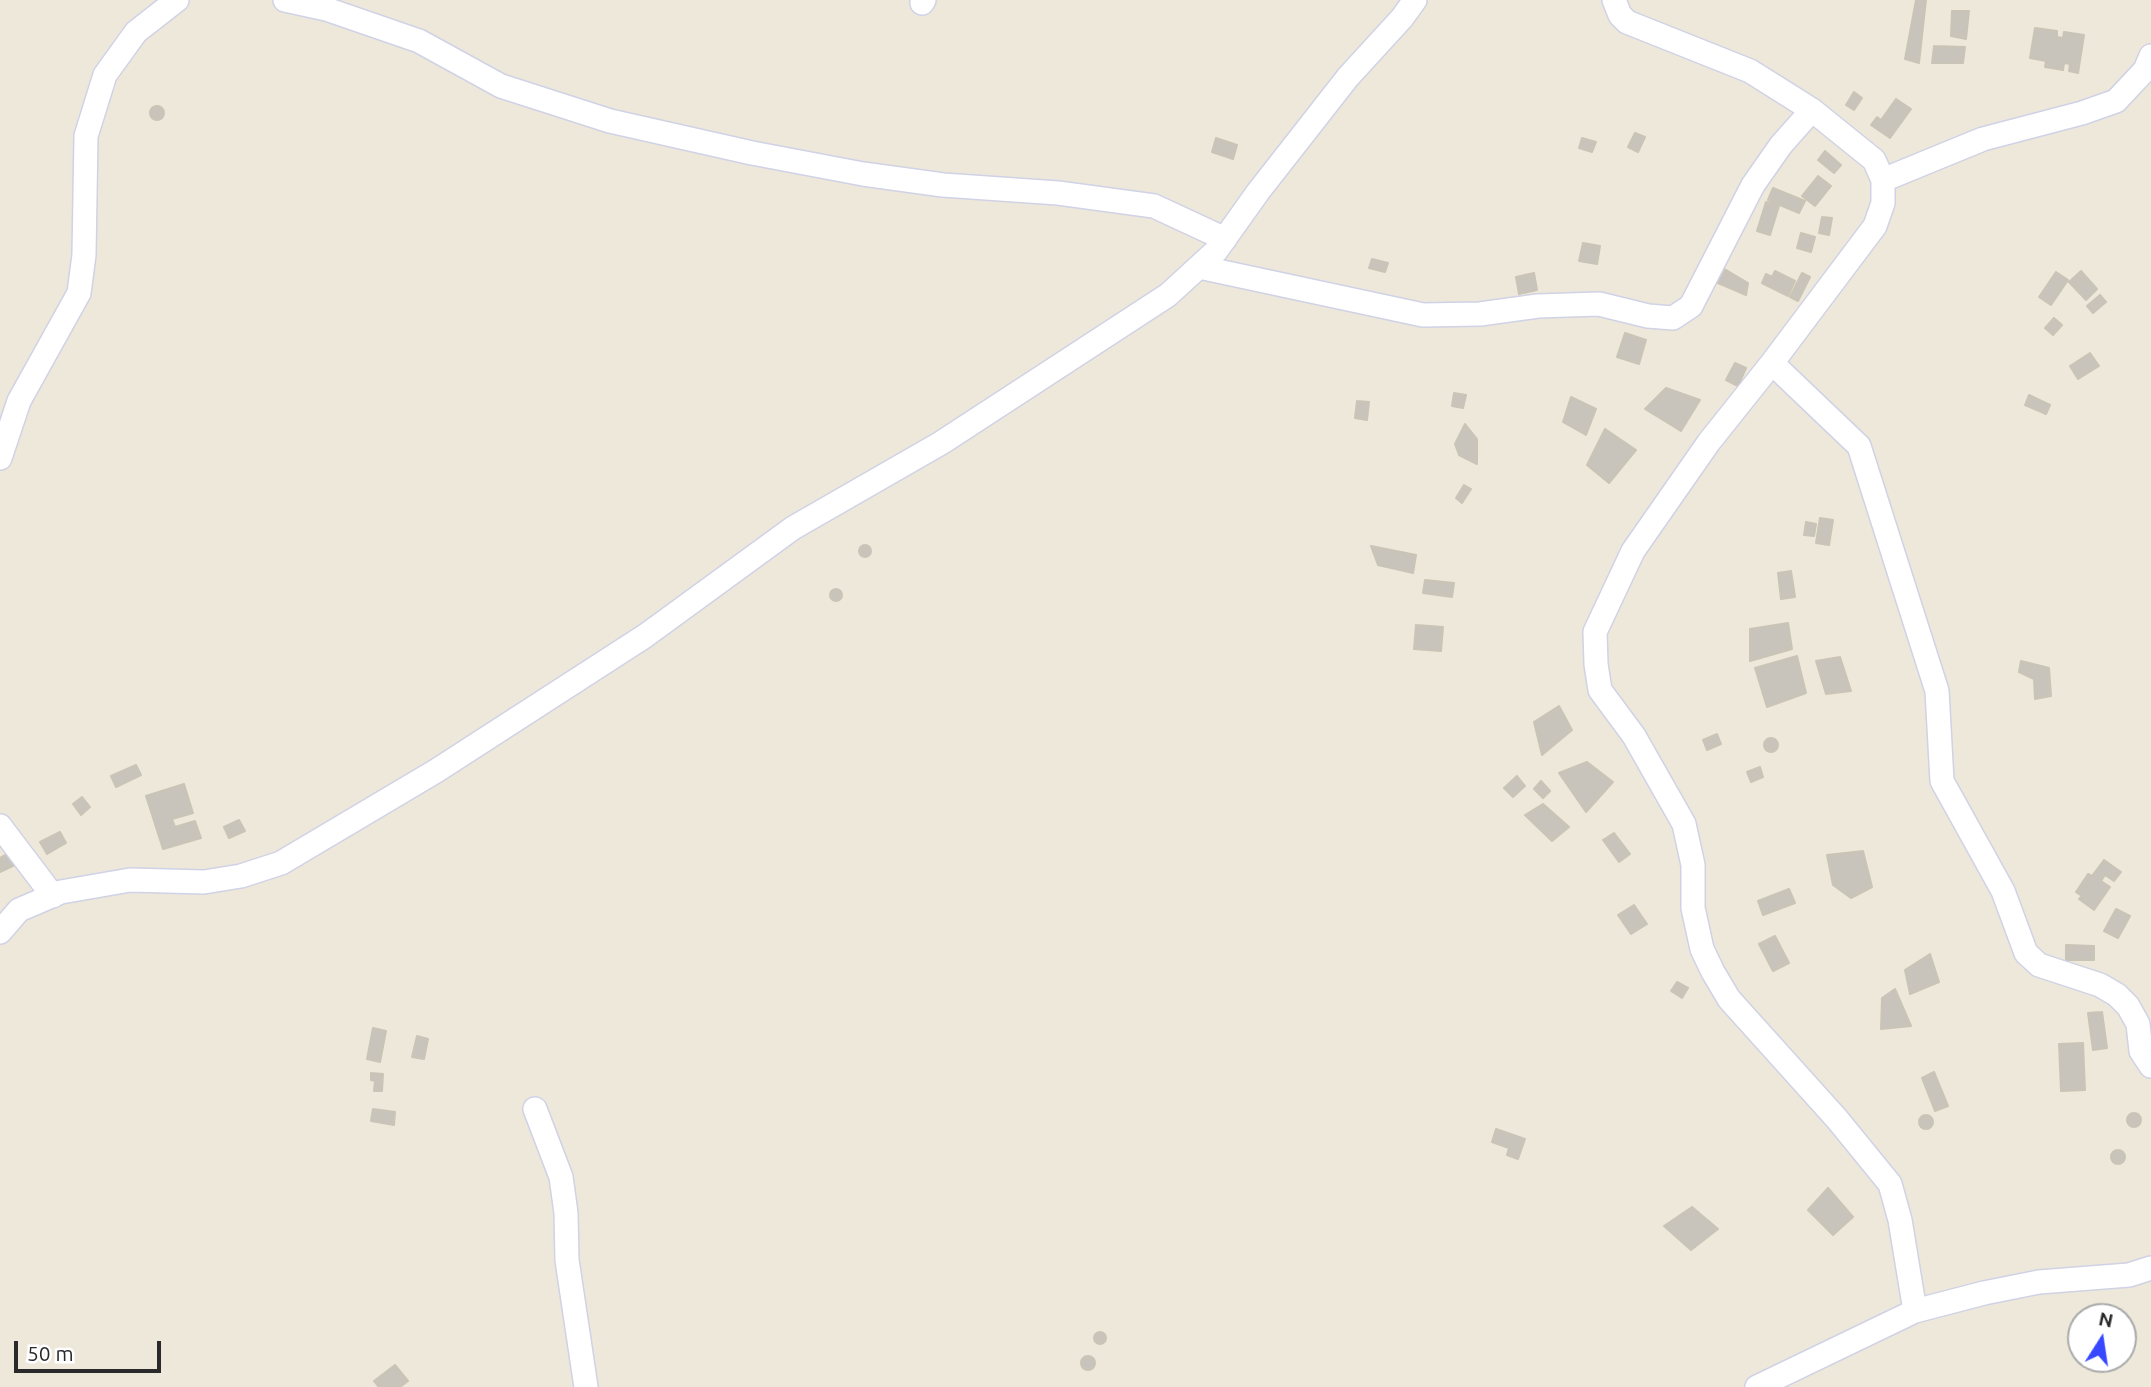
<!DOCTYPE html>
<html>
<head>
<meta charset="utf-8">
<style>
	body { margin:0 }
	#map { position:relative; width:2151px; height:1387px; overflow:hidden; background:#eee8db; font-family:Ubuntu,sans-serif }
	canvas { display:block }
	.north { position:absolute; left:2067px; top:1303px; width:70px; height:70px; box-sizing:border-box; background:#fff; border:2px solid #aaa; border-radius:50%; rotate:12deg; font-size:19px; font-weight:700; line-height:28px; text-align:center; color:#2a2a2a }
	.north::after { content:''; display:block; margin:auto; width:24px; height:32px; background:#3748ff; clip-path:polygon(50% 0,100% 100%,50% 72%,0 100%) }
	.scale { position:absolute; left:14px; top:1341px; width:147px; height:32px; box-sizing:border-box; border:4px solid #2a2a2a; border-top:0; padding-left:9px; font-size:21px; line-height:24px; white-space:nowrap; color:#2a2a2a; -webkit-text-stroke:5px #fff; paint-order:stroke }
</style>
</head>
<body>
<div id="map">
<canvas width="2151" height="1387"></canvas>
<div class="north">N</div>
<div class="scale">50 m</div>
</div>
<script>
const ctx = document.querySelector('canvas').getContext('2d');
ctx.lineJoin = 'round';
function paint(path, color) {
  ctx.fillStyle = color;
  ctx.fill(path, 'evenodd');
}
function toPath(rows) {
  const path = new Path2D();
  for (const r of rows) {
    if (r.length === 3) {
      path.moveTo(r[0] + r[2], r[1]);
      path.arc(r[0], r[1], r[2], 0, 2 * Math.PI);
      continue;
    }
    path.moveTo(r[0], r[1]);
    for (let i = 2; i < r.length; i += 2) path.lineTo(r[i], r[i + 1]);
  }
  return path;
}
function stroke(path, color, width, dash) {
  ctx.strokeStyle = color;
  ctx.lineWidth = width;
  ctx.lineCap = dash ? 'butt' : 'round';
  ctx.setLineDash(dash || []);
  ctx.stroke(path);
}
const building = toPath([
	[1916,0,1926,0,1919,63,1905,59,1916,0],
	[1952,11,1969,11,1966,39,1951,36,1952,11],
	[2035,28,2057,31,2057,37,2063,38,2064,32,2084,35,2078,73,2069,71,2070,64,2064,63,2063,70,2045,67,2046,61,2030,58,2035,28],
	[1934,46,1965,47,1963,63,1932,63,1934,46],
	[1854,92,1862,98,1854,110,1846,105,1854,92],
	[1896,99,1911,109,1890,138,1871,125,1877,117,1881,120,1896,99],
	[157,113,7],
	[1635,133,1645,137,1638,152,1628,147,1635,133],
	[1216,138,1237,145,1233,159,1212,152,1216,138],
	[1582,138,1596,142,1592,152,1579,148,1582,138],
	[1825,151,1841,165,1834,173,1818,160,1825,151],
	[1818,176,1831,186,1815,206,1802,196,1818,176],
	[1773,188,1805,201,1799,213,1768,200,1773,188],
	[1766,202,1779,206,1770,235,1757,231,1766,202],
	[1822,217,1832,218,1829,235,1819,233,1822,217],
	[1801,233,1815,237,1811,252,1797,248,1801,233],
	[1583,243,1600,246,1597,264,1579,261,1583,243],
	[1372,259,1388,263,1385,272,1369,268,1372,259],
	[1716,264,1748,283,1746,295,1711,280,1716,264],
	[1775,271,1795,281,1788,296,1762,283,1766,274,1772,277,1775,271],
	[2081,271,2097,289,2086,300,2069,282,2081,271],
	[2056,272,2068,280,2051,305,2039,297,2056,272],
	[1534,273,1537,290,1519,294,1516,277,1534,273],
	[1802,273,1810,277,1798,301,1790,297,1802,273],
	[2100,295,2106,302,2093,313,2087,306,2100,295],
	[2054,318,2062,325,2053,335,2045,328,2054,318],
	[1625,333,1646,340,1639,364,1617,357,1625,333],
	[2090,353,2099,366,2078,379,2070,366,2090,353],
	[1735,363,1746,368,1738,386,1726,380,1735,363],
	[1666,388,1700,400,1681,431,1645,409,1666,388],
	[1454,393,1466,395,1463,408,1452,406,1454,393],
	[2029,395,2050,405,2046,414,2025,405,2029,395],
	[1571,397,1596,409,1586,435,1563,422,1571,397],
	[1357,401,1369,402,1367,420,1355,418,1357,401],
	[1465,424,1477,439,1477,464,1459,455,1455,444,1465,424],
	[1605,429,1636,450,1609,483,1587,465,1605,429],
	[1464,485,1471,489,1462,503,1456,498,1464,485],
	[1820,518,1833,520,1829,545,1816,543,1820,518],
	[1806,522,1816,524,1814,536,1804,535,1806,522],
	[865,551,6],
	[1371,546,1416,555,1413,573,1378,565,1371,546],
	[1791,571,1795,597,1781,599,1778,573,1791,571],
	[1425,580,1454,583,1452,597,1423,593,1425,580],
	[836,595,6],
	[1788,623,1792,649,1750,661,1750,629,1788,623],
	[1416,625,1443,627,1441,651,1414,649,1416,625],
	[1797,656,1806,693,1767,707,1755,668,1797,656],
	[1840,657,1851,691,1826,694,1816,661,1840,657],
	[2021,661,2049,668,2051,696,2035,699,2034,679,2019,672,2021,661],
	[1559,706,1572,730,1542,755,1534,722,1559,706],
	[1717,734,1721,744,1707,750,1703,740,1717,734],
	[1771,745,7],
	[1587,762,1613,782,1586,812,1559,773,1587,762],
	[136,765,141,775,116,787,111,776,136,765],
	[1760,767,1763,777,1751,782,1747,772,1760,767],
	[1517,776,1525,786,1513,797,1504,788,1517,776],
	[1541,781,1550,791,1543,798,1534,789,1541,781],
	[184,784,193,813,172,819,175,827,195,821,201,838,163,849,146,796,184,784],
	[82,797,90,807,81,815,73,804,82,797],
	[1543,804,1569,827,1552,841,1525,815,1543,804],
	[239,820,245,831,229,838,224,827,239,820],
	[60,832,66,843,47,854,40,842,60,832],
	[1614,833,1630,854,1619,862,1603,840,1614,833],
	[13,851,19,863,0,872,0,858,13,851],
	[1863,851,1872,887,1851,898,1833,885,1827,855,1863,851],
	[2104,860,2121,872,2114,881,2105,875,2101,881,2110,887,2094,910,2079,899,2082,896,2076,892,2088,874,2092,876,2104,860],
	[1789,889,1795,903,1763,915,1758,901,1789,889],
	[1634,905,1647,924,1631,934,1618,915,1634,905],
	[2116,909,2130,916,2118,938,2104,931,2116,909],
	[1775,936,1789,963,1773,971,1759,944,1775,936],
	[2066,945,2094,946,2094,960,2066,960,2066,945],
	[1930,954,1939,982,1910,994,1905,970,1930,954],
	[1677,982,1688,988,1682,998,1671,991,1677,982],
	[1895,989,1911,1026,1881,1029,1882,998,1895,989],
	[2102,1012,2107,1048,2093,1050,2088,1013,2102,1012],
	[373,1028,386,1031,380,1062,367,1059,373,1028],
	[417,1036,428,1039,424,1059,412,1057,417,1036],
	[2083,1043,2085,1090,2061,1091,2059,1044,2083,1043],
	[1934,1072,1948,1106,1935,1111,1922,1078,1934,1072],
	[371,1073,383,1074,382,1091,374,1091,375,1081,371,1080,371,1073],
	[373,1109,395,1112,394,1125,371,1121,373,1109],
	[2134,1120,7],
	[1926,1122,7],
	[1496,1129,1525,1139,1518,1159,1507,1155,1509,1148,1492,1142,1496,1129],
	[2118,1157,7],
	[1828,1188,1853,1217,1833,1235,1808,1210,1828,1188],
	[1692,1207,1718,1229,1691,1250,1664,1226,1692,1207],
	[1100,1338,6],
	[1088,1363,7],
	[395,1365,408,1381,400,1387,379,1387,374,1381,395,1365]
]);
paint(building, '#c9c4bb');
stroke(building, '#c9c4b5', 2);
const street = toPath([
	[285,0,326,9,419,41,501,86,610,121,752,153,863,174,943,185,1058,193,1154,206,1225,239],
	[1614,0,1620,15,1627,22,1750,71,1812,110,1874,160,1883,180,1883,203,1875,226,1772,363,1709,442,1633,551,1595,632,1596,664,1600,690,1634,736,1684,824,1693,865,1693,908,1702,949,1713,972,1729,999,1837,1119,1890,1184,1900,1220,1915,1311],
	[922,3,924,0],
	[1883,180,1983,139,2082,113,2116,101,2145,70,2151,56],
	[1199,267,1423,315,1480,314,1538,306,1599,304,1648,316,1673,318,1691,306,1753,185,1781,145,1812,110],
	[1772,363,1859,446,1937,691,1942,781,2003,891,2026,953,2039,965,2100,985,2117,995,2128,1006,2138,1024,2141,1051,2151,1066],
	[0,458,19,401,79,293,84,255,86,136,105,75,136,32,177,0],
	[0,826,53,896],
	[0,932,19,910,61,892,130,880,204,882,241,876,281,863,436,771,645,636,793,528,941,443,1168,295,1216,251,1258,192,1348,77,1402,18,1415,0],
	[535,1109,561,1177,566,1213,567,1260,586,1387],
	[1757,1387,1915,1311,1984,1293,2039,1282,2129,1275,2151,1268]
]);
stroke(street, '#d0d2e5', 26);
stroke(street, '#fff', 23);
</script>
</body>
</html>
